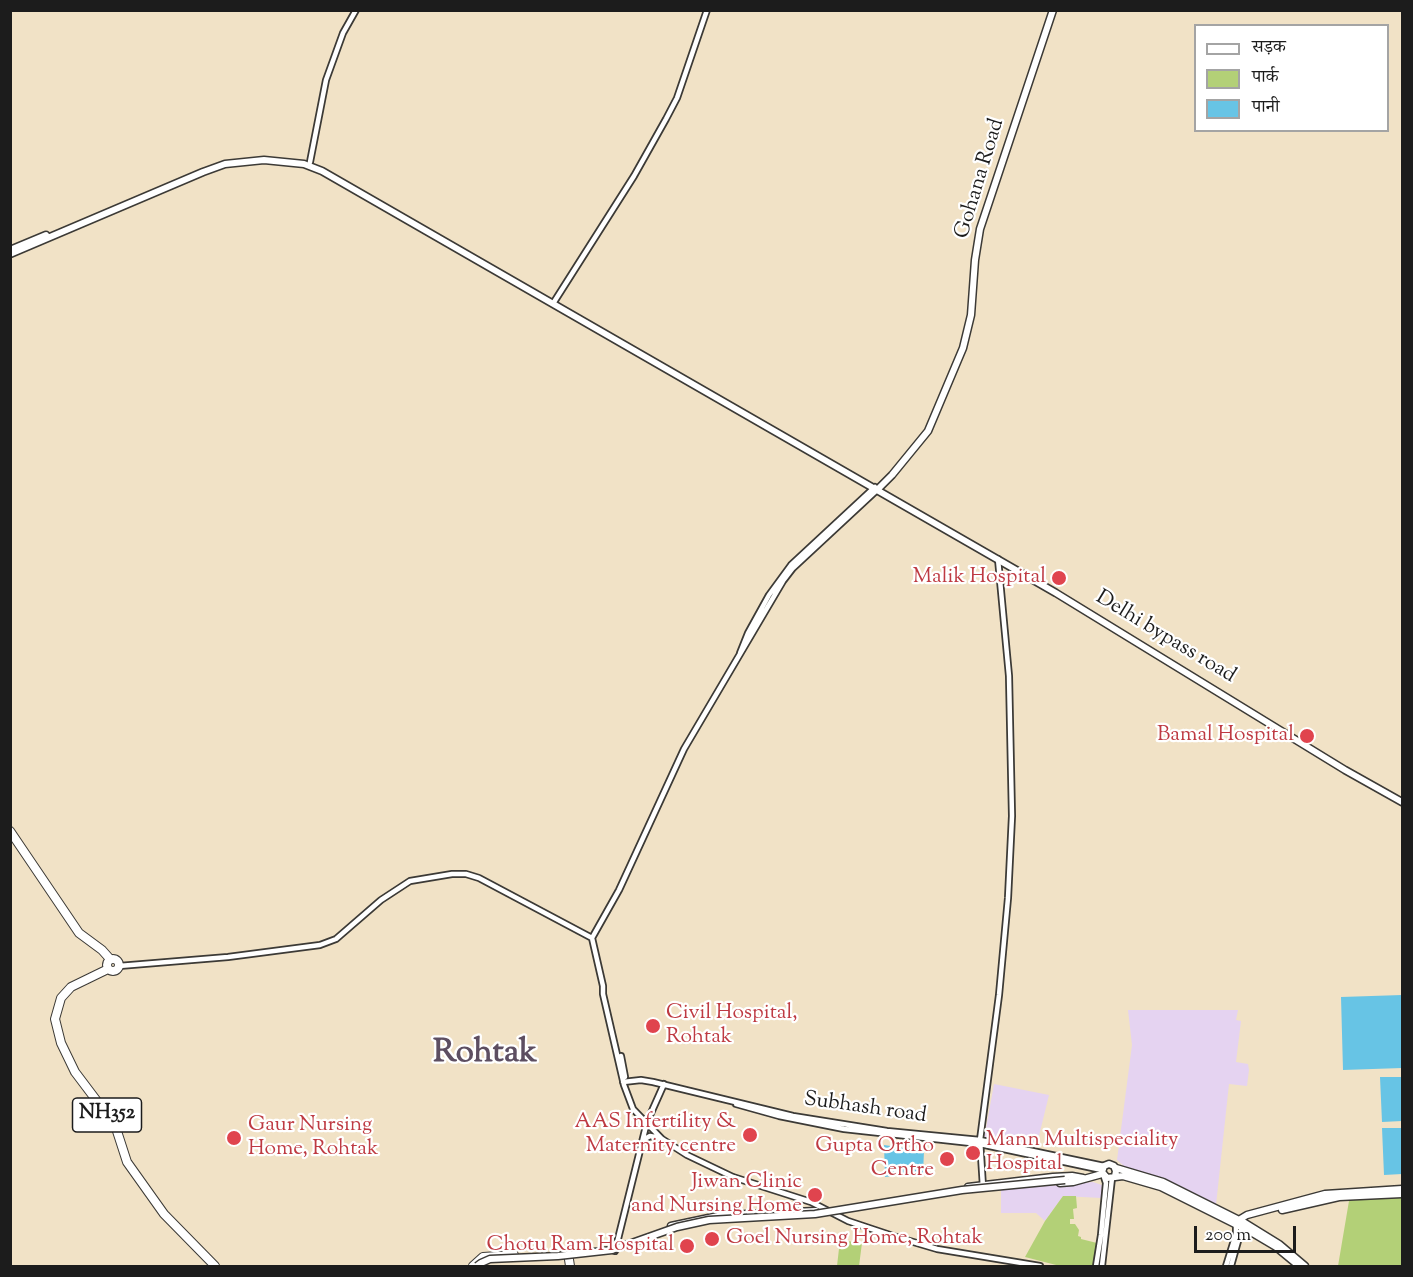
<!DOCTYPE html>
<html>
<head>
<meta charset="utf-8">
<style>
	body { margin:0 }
	#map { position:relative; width:1413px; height:1277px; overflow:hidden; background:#f1e2c6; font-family:"Sorts Mill Goudy","Noto Serif Devanagari",serif }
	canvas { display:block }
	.frame { position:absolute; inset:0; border:12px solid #1c1c1c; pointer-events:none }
	.legend { position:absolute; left:1194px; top:24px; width:195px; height:108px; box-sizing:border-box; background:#fff; border:2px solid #a4a4a4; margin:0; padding:8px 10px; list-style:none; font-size:18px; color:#1c1c1c }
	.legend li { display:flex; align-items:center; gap:12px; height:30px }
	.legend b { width:30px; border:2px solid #a4a4a4 }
	.scale { position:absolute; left:1194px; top:1226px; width:102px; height:27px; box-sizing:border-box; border:3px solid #1c1c1c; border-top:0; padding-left:8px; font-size:18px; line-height:21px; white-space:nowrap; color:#1c1c1c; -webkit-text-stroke:4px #fff; paint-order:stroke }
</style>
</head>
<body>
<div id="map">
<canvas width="1413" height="1277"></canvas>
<div class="frame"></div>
<ul class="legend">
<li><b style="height:8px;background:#fff"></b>सड़क</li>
<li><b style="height:16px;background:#b3d077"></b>पार्क</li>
<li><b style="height:16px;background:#67c4e5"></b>पानी</li>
</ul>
<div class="scale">200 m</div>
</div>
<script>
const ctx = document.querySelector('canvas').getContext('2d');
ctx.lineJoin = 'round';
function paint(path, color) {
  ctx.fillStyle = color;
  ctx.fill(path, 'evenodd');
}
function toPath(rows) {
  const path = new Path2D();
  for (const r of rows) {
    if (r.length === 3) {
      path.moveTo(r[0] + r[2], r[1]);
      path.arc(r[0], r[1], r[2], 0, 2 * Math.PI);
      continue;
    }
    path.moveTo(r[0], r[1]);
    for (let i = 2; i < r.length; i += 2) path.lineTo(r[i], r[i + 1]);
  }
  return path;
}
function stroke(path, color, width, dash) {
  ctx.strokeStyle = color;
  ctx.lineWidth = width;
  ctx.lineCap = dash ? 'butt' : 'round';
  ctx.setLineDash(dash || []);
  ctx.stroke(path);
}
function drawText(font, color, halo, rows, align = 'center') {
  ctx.font = font + ' "Sorts Mill Goudy",serif';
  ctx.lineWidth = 4.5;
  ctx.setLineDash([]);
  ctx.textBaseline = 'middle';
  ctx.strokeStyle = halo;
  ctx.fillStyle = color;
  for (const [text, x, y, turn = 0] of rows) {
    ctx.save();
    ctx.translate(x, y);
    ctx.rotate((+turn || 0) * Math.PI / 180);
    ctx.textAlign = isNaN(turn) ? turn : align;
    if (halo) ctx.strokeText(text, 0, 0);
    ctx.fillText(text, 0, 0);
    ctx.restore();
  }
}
paint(toPath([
	[1128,1010,1238,1010,1236,1020,1241,1021,1236,1062,1248,1064,1249,1070,1247,1086,1229,1084,1216,1205,1162,1179,1125,1167,1117,1160,1132,1045],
	[994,1084,1049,1095,1036,1148,984,1139],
	[1093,1182,1102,1185,1101,1198,1063,1196,1045,1221,1036,1213,1001,1213,1001,1190]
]), '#e5d3f1');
paint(toPath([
	[1402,1193,1402,1266,1338,1266,1350,1195],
	[1063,1196,1076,1196,1077,1208,1073,1209,1074,1219,1070,1219,1070,1224,1075,1224,1079,1230,1078,1236,1081,1237,1081,1239,1097,1243,1094,1266,1060,1266,1025,1257,1045,1221],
	[840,1240,862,1243,859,1266,837,1266]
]), '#b3d077');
paint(toPath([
	[1402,995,1402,1068,1343,1070,1341,997],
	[1380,1077,1402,1077,1402,1121,1382,1122],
	[1382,1128,1402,1128,1402,1174,1384,1175],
	[884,1145,924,1151,923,1173,885,1177]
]), '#67c4e5');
const minor = toPath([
	[310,162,326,80,343,33,356,10],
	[554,302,634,176,666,119,677,98,707,10],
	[878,489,793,568,783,581,684,749,619,890,592,938,603,986,603,994,624,1085,633,1109,662,1139,687,1155,733,1177,811,1202,848,1221,893,1236,937,1249,1040,1266],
	[740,653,748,633,769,595,791,565,875,487],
	[119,966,228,957,320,945,336,939,381,900,410,881,452,874,466,874,479,878,592,938],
	[621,1056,625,1077],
	[623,1082,641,1080,653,1082,793,1116,887,1131,980,1140,1104,1166],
	[736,1104,779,1116,844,1129,980,1144,1102,1170],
	[643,1140,650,1136,660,1138],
	[983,1187,980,1140,999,995,1008,898,1012,816,1009,676,998,559],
	[615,1251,647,1122,664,1084],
	[1096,1266,1101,1235,1106,1183,1104,1177],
	[1102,1266,1112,1178],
	[1226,1266,1236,1234,1236,1224],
	[1231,1266,1242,1227]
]);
const major = toPath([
	[10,250,46,235],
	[10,254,203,172,225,164,264,160,304,164,322,171,1056,593,1345,770,1402,802],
	[878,489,892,475,928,431,963,348,971,315,975,260,980,229,1053,10],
	[1116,1168,1163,1182,1245,1223,1279,1244,1305,1266],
	[1115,1176,1116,1171,1114,1166,1109,1164,1104,1166,1102,1172,1107,1178,1123,1176,1161,1187,1249,1231,1276,1247,1299,1266],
	[1060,1183,1073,1182,1102,1174],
	[968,1187,1053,1177,1072,1176,1083,1178],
	[1282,1210,1339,1197,1402,1194],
	[1237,1221,1247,1215,1325,1194,1402,1189],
	[671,1226,723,1215,816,1211]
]);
const highway = toPath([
	[10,831,79,933,102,950,110,959],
	[113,965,6],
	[108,969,71,987,61,998,55,1019,61,1043,75,1072,115,1125,127,1162,164,1214,215,1266],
	[565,1253,568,1253,570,1266],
	[473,1266,483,1257,514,1255]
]);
stroke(minor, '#3c3a36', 8);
stroke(major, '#3c3a36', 9);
stroke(highway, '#3c3a36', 10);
stroke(minor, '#fff', 4.5);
stroke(major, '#fff', 6);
stroke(highway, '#fff', 8);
const majorBridge = toPath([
	[477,1266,481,1263,490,1259,558,1256,612,1250,677,1227,709,1220,815,1214,962,1190,1065,1180]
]);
stroke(majorBridge, '#3c3a36', 9, []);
stroke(majorBridge, '#fff', 6);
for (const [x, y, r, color] of [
	[1059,578,8,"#e0444e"],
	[1307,736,8,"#e0444e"],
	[653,1026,8,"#e0444e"],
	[750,1135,8,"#e0444e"],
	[234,1138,8,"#e0444e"],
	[973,1153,8,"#e0444e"],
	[947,1159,8,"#e0444e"],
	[815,1195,8,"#e0444e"],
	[712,1239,8,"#e0444e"],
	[687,1246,8,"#e0444e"]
]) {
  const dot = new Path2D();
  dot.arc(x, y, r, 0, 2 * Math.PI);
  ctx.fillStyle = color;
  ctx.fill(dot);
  stroke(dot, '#fff', 2);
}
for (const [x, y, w] of [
	[107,1115,69]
]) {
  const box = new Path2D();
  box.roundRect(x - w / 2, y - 17, w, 34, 4.5);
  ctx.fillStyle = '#fff';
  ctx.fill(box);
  stroke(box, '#1c1c1c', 1.5);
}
drawText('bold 20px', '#1c1c1c', null, [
	["NH352",107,1115]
]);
drawText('21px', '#1c1c1c', '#fff', [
	["Gohana Road",981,179,-73],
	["Delhi bypass road",1165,638,31],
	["Subhash road",865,1109,8]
]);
drawText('21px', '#be3a42', '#fff', [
	["Malik Hospital",1046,578],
	["Bamal Hospital",1294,736],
	["Civil Hospital,",666,1014,"left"],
	["Rohtak",666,1038,"left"],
	["AAS Infertility &",736,1123],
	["Maternity centre",736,1147],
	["Gaur Nursing",248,1126,"left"],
	["Home, Rohtak",248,1150,"left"],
	["Mann Multispeciality",986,1141,"left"],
	["Hospital",986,1165,"left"],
	["Gupta Ortho",934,1147],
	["Centre",934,1171],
	["Jiwan Clinic",802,1183],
	["and Nursing Home",802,1207],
	["Goel Nursing Home, Rohtak",726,1239,"left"],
	["Chotu Ram Hospital",674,1246]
], 'right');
drawText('bold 33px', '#5d4e61', '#fff', [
	["Rohtak",485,1055]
]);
</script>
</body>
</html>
